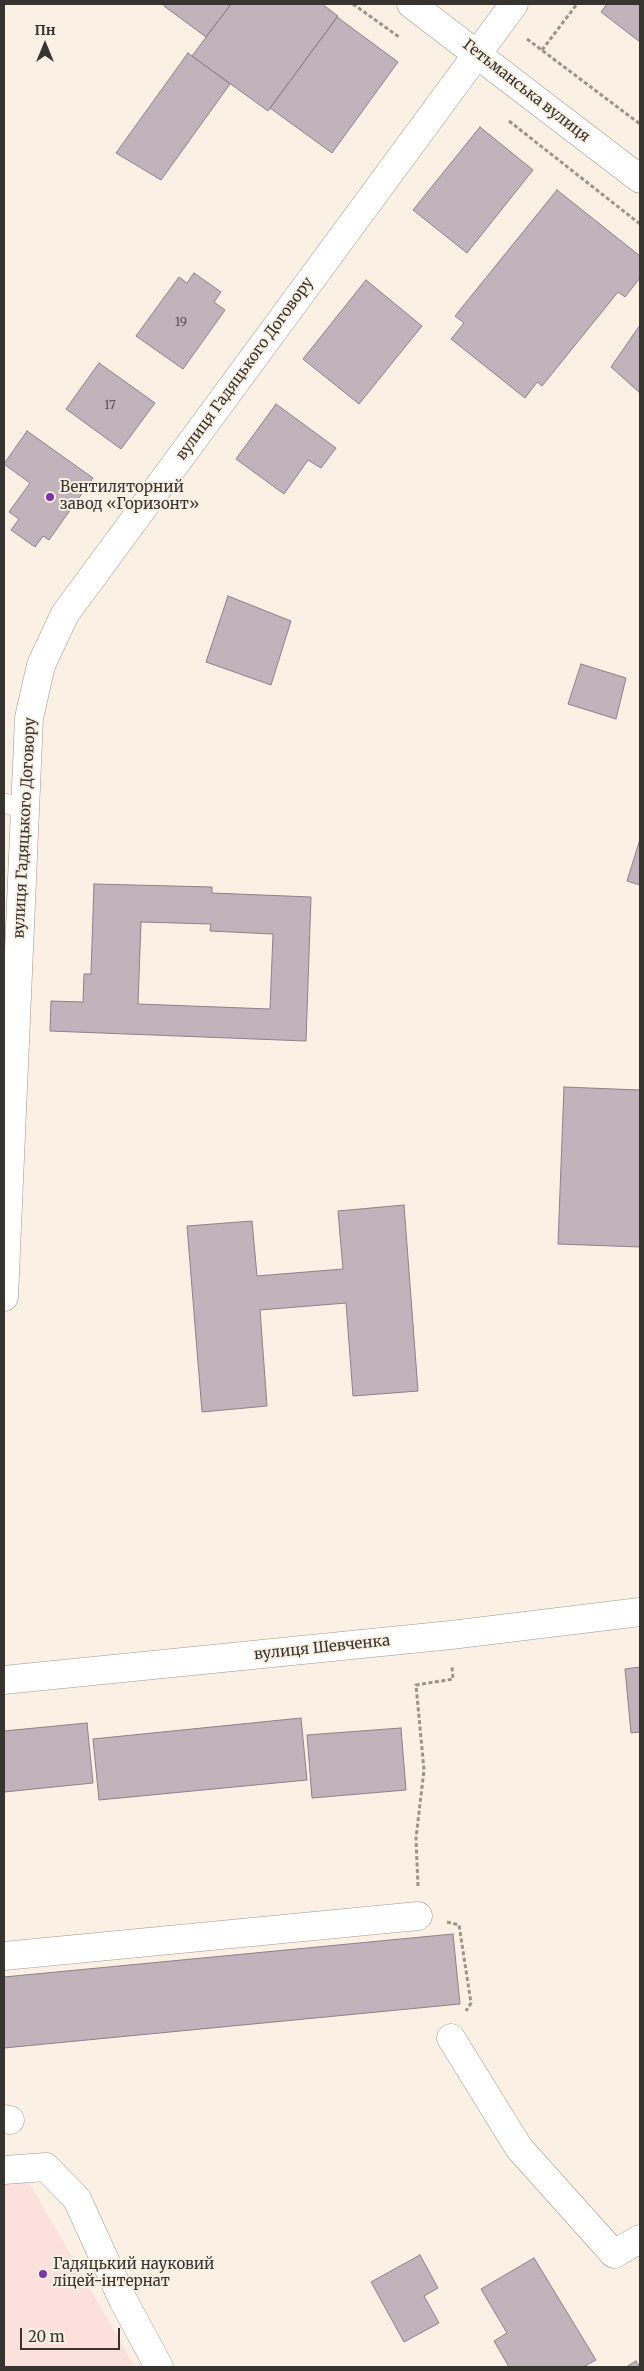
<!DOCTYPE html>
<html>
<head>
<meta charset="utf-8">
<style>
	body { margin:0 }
	#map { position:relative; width:644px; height:2371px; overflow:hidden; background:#faf0e4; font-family:Merriweather,serif }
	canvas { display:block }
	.frame { position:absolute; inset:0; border:5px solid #37332f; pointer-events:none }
	.north { position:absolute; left:20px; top:20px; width:50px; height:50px; -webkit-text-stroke:4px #faf0e4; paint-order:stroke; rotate:0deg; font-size:14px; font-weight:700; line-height:20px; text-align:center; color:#37332f }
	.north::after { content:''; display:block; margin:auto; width:18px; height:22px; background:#37332f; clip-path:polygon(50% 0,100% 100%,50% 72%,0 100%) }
	.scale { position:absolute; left:20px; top:2328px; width:100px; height:22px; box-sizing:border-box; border:2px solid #37332f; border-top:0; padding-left:6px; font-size:15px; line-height:18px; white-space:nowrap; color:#37332f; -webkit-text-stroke:4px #faf0e4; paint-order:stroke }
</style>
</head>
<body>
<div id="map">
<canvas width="644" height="2371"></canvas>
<div class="frame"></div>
<div class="north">Пн</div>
<div class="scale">20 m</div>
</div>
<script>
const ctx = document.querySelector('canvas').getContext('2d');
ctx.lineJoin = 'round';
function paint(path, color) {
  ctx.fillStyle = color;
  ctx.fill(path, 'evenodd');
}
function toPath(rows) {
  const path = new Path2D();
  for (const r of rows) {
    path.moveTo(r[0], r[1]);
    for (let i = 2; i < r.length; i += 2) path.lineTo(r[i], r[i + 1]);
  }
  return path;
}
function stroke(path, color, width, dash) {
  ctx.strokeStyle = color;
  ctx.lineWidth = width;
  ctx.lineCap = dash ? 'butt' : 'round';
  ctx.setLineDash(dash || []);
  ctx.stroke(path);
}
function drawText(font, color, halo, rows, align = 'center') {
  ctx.font = font + ' Merriweather,serif';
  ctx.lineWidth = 4;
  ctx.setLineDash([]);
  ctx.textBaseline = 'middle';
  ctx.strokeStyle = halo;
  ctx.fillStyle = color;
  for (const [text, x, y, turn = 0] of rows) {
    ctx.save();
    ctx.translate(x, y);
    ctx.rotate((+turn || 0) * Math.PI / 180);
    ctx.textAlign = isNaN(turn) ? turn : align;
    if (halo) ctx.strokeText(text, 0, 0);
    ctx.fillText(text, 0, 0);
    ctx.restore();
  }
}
paint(toPath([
	[4,2179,28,2181,135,2367,4,2367]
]), '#fbe0dc');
const building = toPath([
	[165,4,231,4,206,37,164,6,165,4],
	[231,4,322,4,338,16,268,111,192,56,231,4],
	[607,4,640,4,640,42,601,12,607,4],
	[337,17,398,62,332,153,270,108,337,17],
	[188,53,230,84,161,180,116,153,188,53],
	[480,127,533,170,467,253,413,210,480,127],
	[557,190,640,256,640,278,625,297,618,292,542,386,537,382,525,398,451,339,464,323,455,316,557,190],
	[194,273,221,292,214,302,225,310,183,369,136,336,179,277,187,283,194,273],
	[366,280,422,326,359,404,303,359,366,280],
	[640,325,640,393,611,367,640,325],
	[99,363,155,403,121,449,66,409,99,363],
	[276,404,336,448,321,468,308,460,284,494,236,459,276,404],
	[27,431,93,478,49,540,43,536,35,547,11,530,19,519,9,512,30,483,4,464,27,431],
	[228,596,291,621,271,685,206,662,228,596],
	[581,664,626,678,616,719,568,704,581,664],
	[640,839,640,885,627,881,640,839],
	[94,884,212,887,212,893,311,897,306,1041,50,1031,51,1001,83,1002,84,974,91,974,94,884],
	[141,922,211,924,210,931,273,934,270,1009,138,1004,141,922],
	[564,1087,640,1090,640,1247,558,1244,564,1087],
	[404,1205,418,1391,353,1396,346,1303,260,1310,267,1406,202,1412,187,1226,252,1221,257,1276,343,1269,338,1211,404,1205],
	[640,1667,640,1732,631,1733,625,1669,640,1667],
	[301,1718,307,1780,99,1800,93,1739,301,1718],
	[87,1723,93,1783,4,1792,4,1731,87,1723],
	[401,1728,406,1790,312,1798,307,1735,401,1728],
	[453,1934,460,2004,4,2048,4,1977,453,1934],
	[420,2255,438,2288,424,2296,439,2323,404,2342,371,2282,420,2255],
	[534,2258,596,2360,583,2367,509,2367,494,2341,507,2333,481,2289,534,2258],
	[636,2361,640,2367,626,2367,636,2361]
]);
paint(building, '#c0b3bc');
stroke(building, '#8c8189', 1);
const lane = toPath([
	[4,803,25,809]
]);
const street = toPath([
	[4,1297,29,718,41,665,65,614,514,4],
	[4,1680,451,1635,640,1612],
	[4,1956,418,1916],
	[451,2038,519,2148,614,2254,640,2239],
	[4,2119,10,2120],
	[4,2170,46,2167,77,2199,123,2300,159,2367]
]);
const secondary = toPath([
	[411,4,640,179]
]);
stroke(lane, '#a0978c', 20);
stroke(street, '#a0978c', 29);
stroke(secondary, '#a0978c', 29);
stroke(toPath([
	[353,4,399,37],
	[527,39,640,124],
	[542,50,577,4],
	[509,121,640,224],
	[418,1886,416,1838,424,1770,416,1685,453,1679,452,1667],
	[447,1922,459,1925,471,2003,466,2011]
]), '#9b948b', 3, [4, 2.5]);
stroke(lane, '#fff', 19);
stroke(street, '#fff', 28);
stroke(secondary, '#fff', 28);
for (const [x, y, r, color] of [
	[50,497,5,"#7e34a6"],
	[43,2274,5,"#7e34a6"]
]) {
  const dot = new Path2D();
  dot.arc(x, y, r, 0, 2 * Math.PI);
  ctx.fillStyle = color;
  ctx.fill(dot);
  stroke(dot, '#faf0e4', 2);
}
drawText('12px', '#595352', null, [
	["19",181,323],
	["17",110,406]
]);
drawText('15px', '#37332f', '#faf0e4', [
	["Гетьманська вулиця",526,91,38],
	["вулиця Гадяцького Договору",245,369,-54],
	["вулиця Гадяцького Договору",25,828,-87],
	["вулиця Шевченка",322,1648,-6]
]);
drawText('15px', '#37332f', '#faf0e4', [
	["Вентиляторний",60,488],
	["завод «Горизонт»",60,505],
	["Гадяцький науковий",53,2265],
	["ліцей-інтернат",53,2282]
], 'left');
</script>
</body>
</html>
